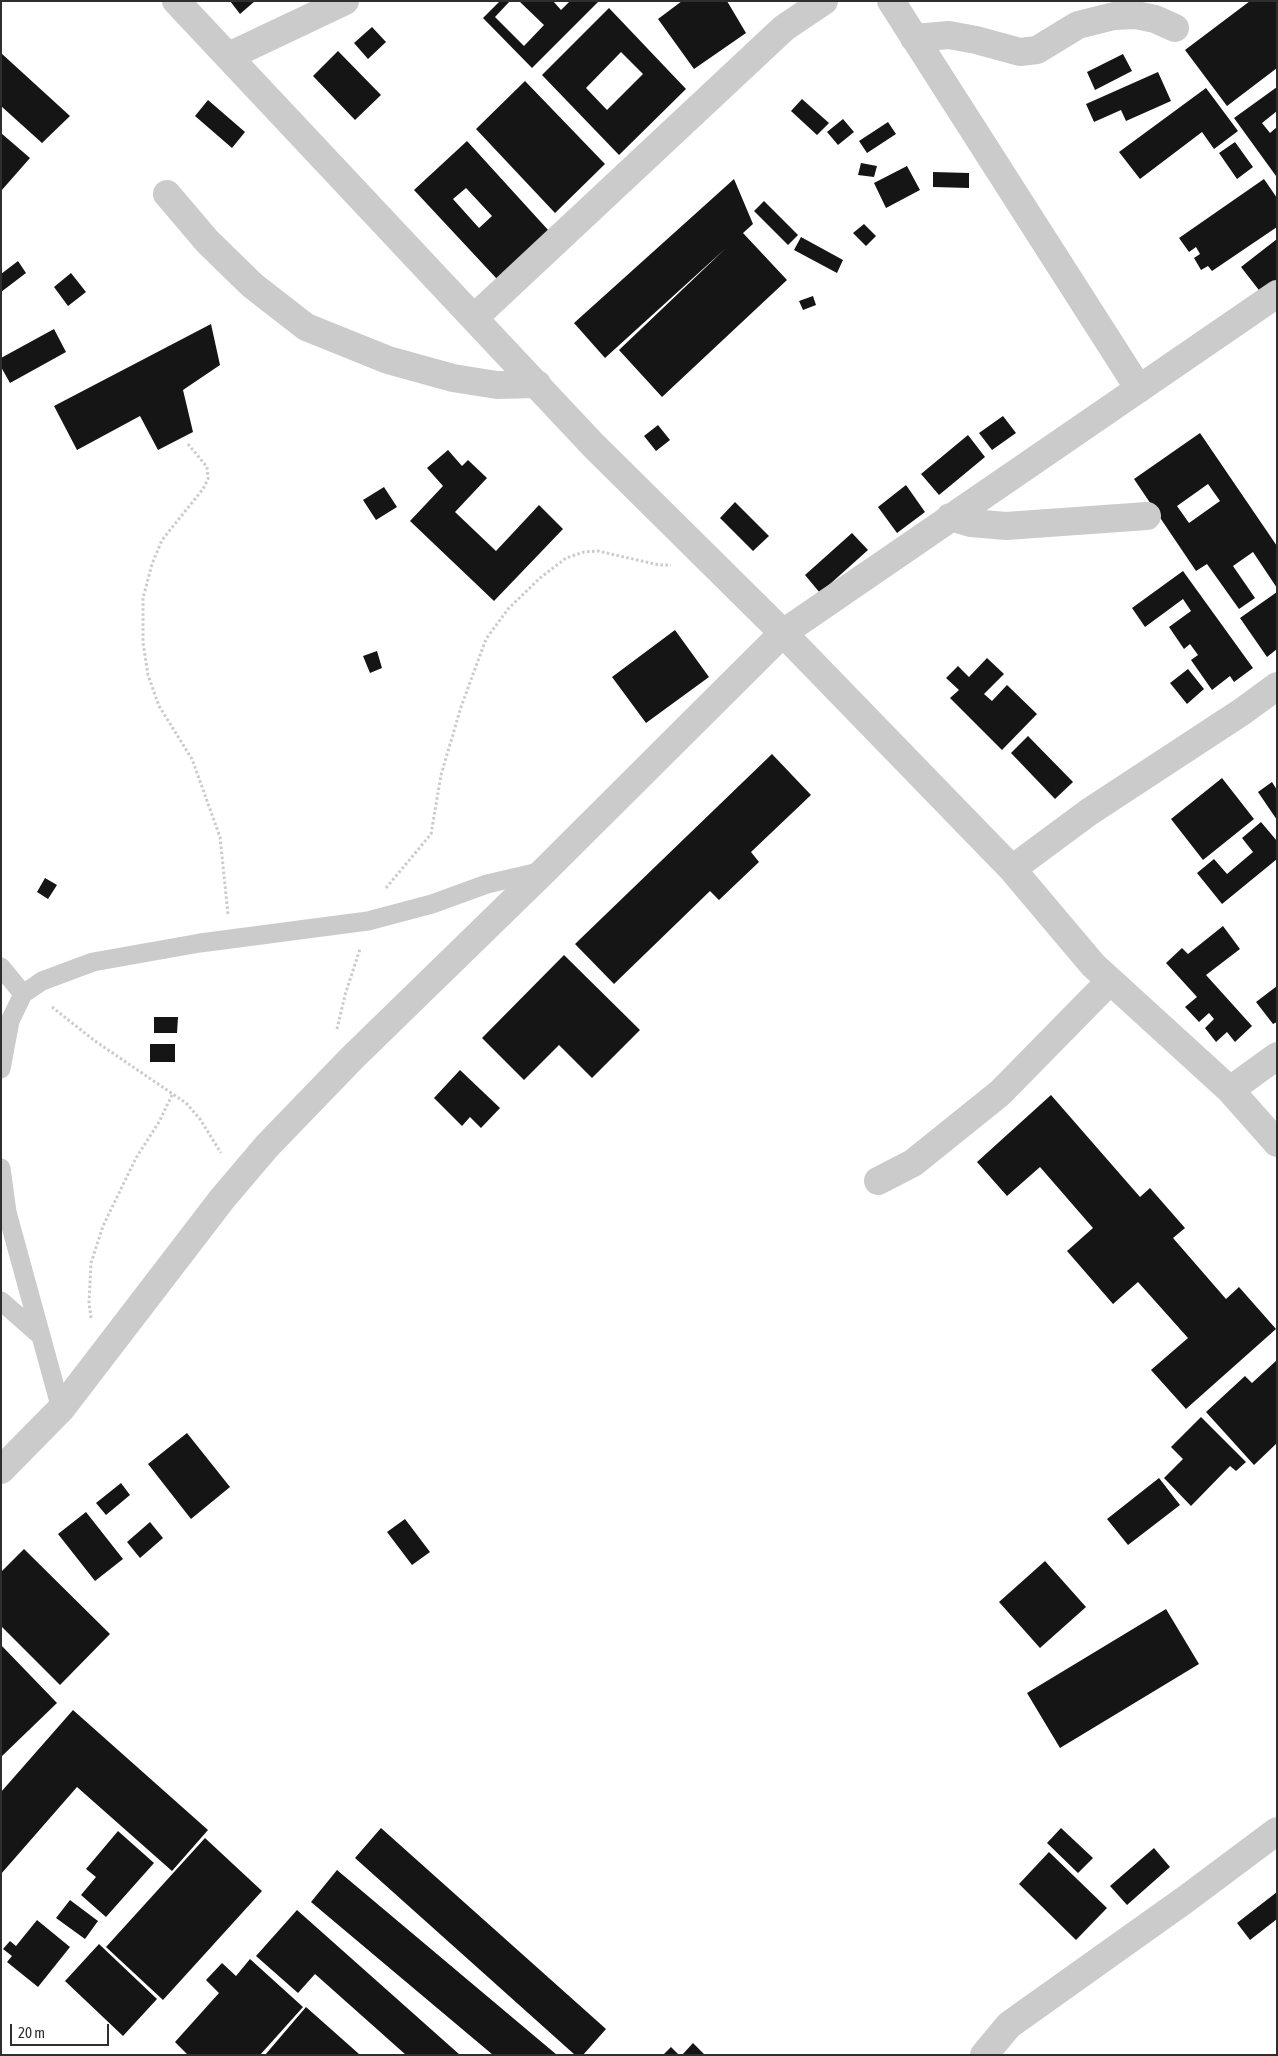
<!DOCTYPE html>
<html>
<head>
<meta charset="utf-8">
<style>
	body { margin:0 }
	#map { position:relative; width:1278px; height:2056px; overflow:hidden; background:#fff; font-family:"Asap Condensed",sans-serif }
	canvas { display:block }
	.frame { position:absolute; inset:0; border:2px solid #2e2e2e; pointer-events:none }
	.scale { position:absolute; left:10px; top:2024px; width:99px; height:22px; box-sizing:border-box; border:2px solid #2e2e2e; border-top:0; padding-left:6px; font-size:15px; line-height:18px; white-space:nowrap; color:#2e2e2e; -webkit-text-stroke:4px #fff; paint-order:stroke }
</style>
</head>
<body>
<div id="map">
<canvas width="1278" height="2056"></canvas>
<div class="frame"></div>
<div class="scale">20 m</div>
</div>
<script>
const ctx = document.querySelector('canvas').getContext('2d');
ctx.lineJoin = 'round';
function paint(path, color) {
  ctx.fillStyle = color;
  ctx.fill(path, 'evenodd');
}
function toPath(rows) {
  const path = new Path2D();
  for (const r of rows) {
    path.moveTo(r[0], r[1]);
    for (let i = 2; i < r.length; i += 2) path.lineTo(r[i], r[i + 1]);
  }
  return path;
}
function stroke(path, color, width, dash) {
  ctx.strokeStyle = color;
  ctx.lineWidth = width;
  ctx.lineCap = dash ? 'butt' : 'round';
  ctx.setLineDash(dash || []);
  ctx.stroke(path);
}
paint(toPath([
	[230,1,255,1,240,14],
	[500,1,510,1,495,17,524,46,544,25,519,1,553,1,561,10,570,1,599,1,532,68,483,18],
	[682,1,727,1,746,33,694,69,658,19],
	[1250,1,1277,1,1277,68,1227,106,1185,50],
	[609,8,686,89,619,155,542,75],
	[621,52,643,74,607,110,586,88],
	[372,27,386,42,368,59,354,43],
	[338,51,381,95,355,120,313,76],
	[1,53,70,116,42,143,1,106],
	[1123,54,1132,71,1095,90,1087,72],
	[1158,72,1171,101,1126,121,1121,110,1094,122,1086,104],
	[525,81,605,164,555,213,476,129],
	[1277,87,1277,111,1262,123,1270,133,1277,127,1276,176,1234,118],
	[1206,88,1238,131,1214,149,1202,132,1140,179,1119,152],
	[802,99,829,123,817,135,791,111],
	[208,100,245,132,232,148,195,116],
	[843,119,854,132,838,145,827,132],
	[888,122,896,134,867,153,859,141],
	[1,133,30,158,1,191],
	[467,141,549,231,497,279,414,190],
	[466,188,492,216,479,228,453,199],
	[1235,142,1253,167,1237,179,1219,153],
	[861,163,877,166,874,177,858,175],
	[907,166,920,190,886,208,874,183],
	[933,172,969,173,969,188,933,187],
	[734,179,753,224,743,233,787,280,662,397,619,350,726,248,605,358,574,323],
	[1264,179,1277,198,1277,227,1212,271,1208,266,1201,270,1194,258,1200,254,1196,247,1189,252,1179,238],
	[764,201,798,235,788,245,754,211],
	[864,224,876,236,866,246,853,233],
	[801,237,843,260,837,273,794,250],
	[1277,239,1277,282,1262,294,1241,267],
	[18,261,26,273,1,292,1,274],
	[71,273,86,292,68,306,54,287],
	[813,296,816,305,803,310,799,301],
	[211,324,220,365,183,390,193,432,158,450,140,416,77,450,54,406],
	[54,329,66,352,10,383,1,367,1,358],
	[1003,416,1016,433,992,450,979,433],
	[658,425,670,440,656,451,644,436],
	[1200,433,1277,546,1277,588,1253,552,1233,566,1255,598,1239,609,1207,564,1196,571,1134,479],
	[1208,484,1220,501,1189,523,1177,506],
	[968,435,985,457,939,495,921,474],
	[448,450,462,466,468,460,487,478,455,512,496,551,539,505,563,529,494,601,410,521,443,486,427,468],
	[906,485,925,512,897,533,878,507],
	[384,487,397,507,376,520,363,500],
	[735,502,769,536,753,551,720,518],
	[852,533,868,550,820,593,805,575],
	[1183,571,1253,668,1234,682,1230,676,1212,690,1191,660,1198,655,1190,644,1184,649,1169,627,1191,611,1183,599,1145,627,1132,608],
	[1277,592,1277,649,1267,657,1240,618],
	[675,630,709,677,646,723,612,677],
	[377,651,382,668,370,673,363,656],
	[987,658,1004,674,984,694,992,701,1007,685,1037,714,1002,750,950,698,959,690,946,678,958,666,969,677],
	[1188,669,1204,689,1187,704,1170,683],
	[1028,736,1073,782,1055,799,1011,753],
	[772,754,811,795,751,852,759,862,719,900,710,891,614,984,575,944],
	[1222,778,1254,819,1203,860,1171,819],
	[1272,782,1277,790,1277,820,1258,792],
	[1261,822,1277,841,1277,859,1222,904,1197,873,1214,859,1227,874,1253,852,1242,838],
	[45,878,57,885,48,899,37,892],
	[1223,926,1240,949,1206,975,1252,1026,1235,1042,1227,1032,1216,1042,1205,1028,1214,1019,1209,1013,1199,1022,1185,1007,1197,997,1166,963,1182,948,1188,954],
	[564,955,640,1030,592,1078,559,1045,524,1080,482,1038],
	[1277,986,1277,1022,1273,1024,1256,1002],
	[154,1017,178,1017,177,1033,154,1033],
	[150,1044,175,1044,175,1062,150,1062],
	[460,1070,500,1108,481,1128,470,1117,462,1126,434,1098],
	[1051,1095,1140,1197,1150,1188,1185,1228,1173,1238,1226,1299,1239,1287,1276,1329,1186,1409,1151,1370,1188,1338,1138,1282,1113,1304,1067,1251,1093,1228,1040,1167,1007,1196,977,1162],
	[1277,1360,1277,1443,1254,1465,1206,1412,1245,1376,1252,1383],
	[1201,1417,1246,1462,1236,1471,1230,1466,1191,1506,1164,1478,1183,1459,1171,1447],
	[187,1433,230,1487,191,1519,148,1464],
	[1159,1478,1180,1505,1128,1545,1107,1519],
	[121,1483,130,1495,106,1515,96,1503],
	[86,1512,123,1559,95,1581,58,1534],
	[405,1519,430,1552,412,1565,387,1532],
	[150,1522,163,1538,140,1558,127,1542],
	[24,1549,110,1634,60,1685,1,1626,1,1572],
	[1045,1561,1086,1607,1040,1648,999,1602],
	[1166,1609,1199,1664,1060,1748,1027,1693],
	[1,1645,57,1703,1,1757],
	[73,1710,208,1830,172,1871,77,1787,1,1874,1,1792],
	[381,1828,606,2029,583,2055,575,2055,355,1858],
	[1061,1828,1093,1858,1078,1873,1047,1843],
	[118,1831,154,1863,106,1917,81,1895,96,1877,86,1869],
	[205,1838,262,1891,163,2000,106,1947],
	[1154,1848,1170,1867,1127,1905,1110,1886],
	[1049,1852,1107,1908,1076,1940,1019,1884],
	[337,1870,557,2055,493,2055,311,1902],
	[1277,1892,1277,1919,1250,1940,1237,1923],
	[70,1900,98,1921,85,1939,56,1918],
	[297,1910,460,2055,406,2055,315,1974,298,1993,256,1956],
	[37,1920,70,1947,38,1987,7,1962,12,1956,3,1949,10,1941,16,1946],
	[99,1944,157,1999,123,2036,65,1981],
	[250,1959,303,2007,260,2055,188,2055,175,2042,219,1993,206,1980,222,1963,236,1976],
	[306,2007,359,2054,358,2055,265,2055],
	[693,2043,705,2055,682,2055],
	[671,2047,679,2055,663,2055]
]), '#151515');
stroke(toPath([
	[188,444,207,467,208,479,203,489,162,540,152,564,143,598,143,643,148,675,159,706,192,759,220,837,228,914],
	[386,888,431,834,441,775,461,707,486,639,508,609,540,578,566,558,584,552,598,551,659,565,671,565],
	[52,1007,95,1041,186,1103,200,1119,221,1153],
	[337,1029,345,995,360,949],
	[91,1318,89,1303,91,1263,103,1226,136,1158,159,1122,173,1093]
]), '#cbcbcb', 3, [2.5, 2.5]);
stroke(toPath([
	[1,967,23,994],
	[1,1069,10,1021,23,994,42,981,93,962,200,943,368,921,432,904,487,884,543,871],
	[1,1168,7,1212,61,1409],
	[1,1301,41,1336]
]), '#cbcbcb', 19);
stroke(toPath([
	[176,1,593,445,783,633,1012,869,1093,965,1230,1090,1277,1143],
	[891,1,1139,389],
	[914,38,949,35,976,40,1020,52,1037,50,1078,25,1114,16,1136,15,1155,19,1175,28],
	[229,56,345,1],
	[167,194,207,241,252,285,306,327,388,360,453,378,497,385,537,384],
	[474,318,784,28,824,1],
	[950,517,971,523,1006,526,1147,516],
	[1012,869,1089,812,1243,711,1277,686],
	[1230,1090,1277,1056],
	[878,1181,913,1163,1000,1093,1110,981],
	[1,1470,61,1409,222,1199,267,1146,352,1058,544,871,783,633,1277,294],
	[984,2055,1009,2025,1186,1899,1277,1831]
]), '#cbcbcb', 28);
</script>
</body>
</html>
